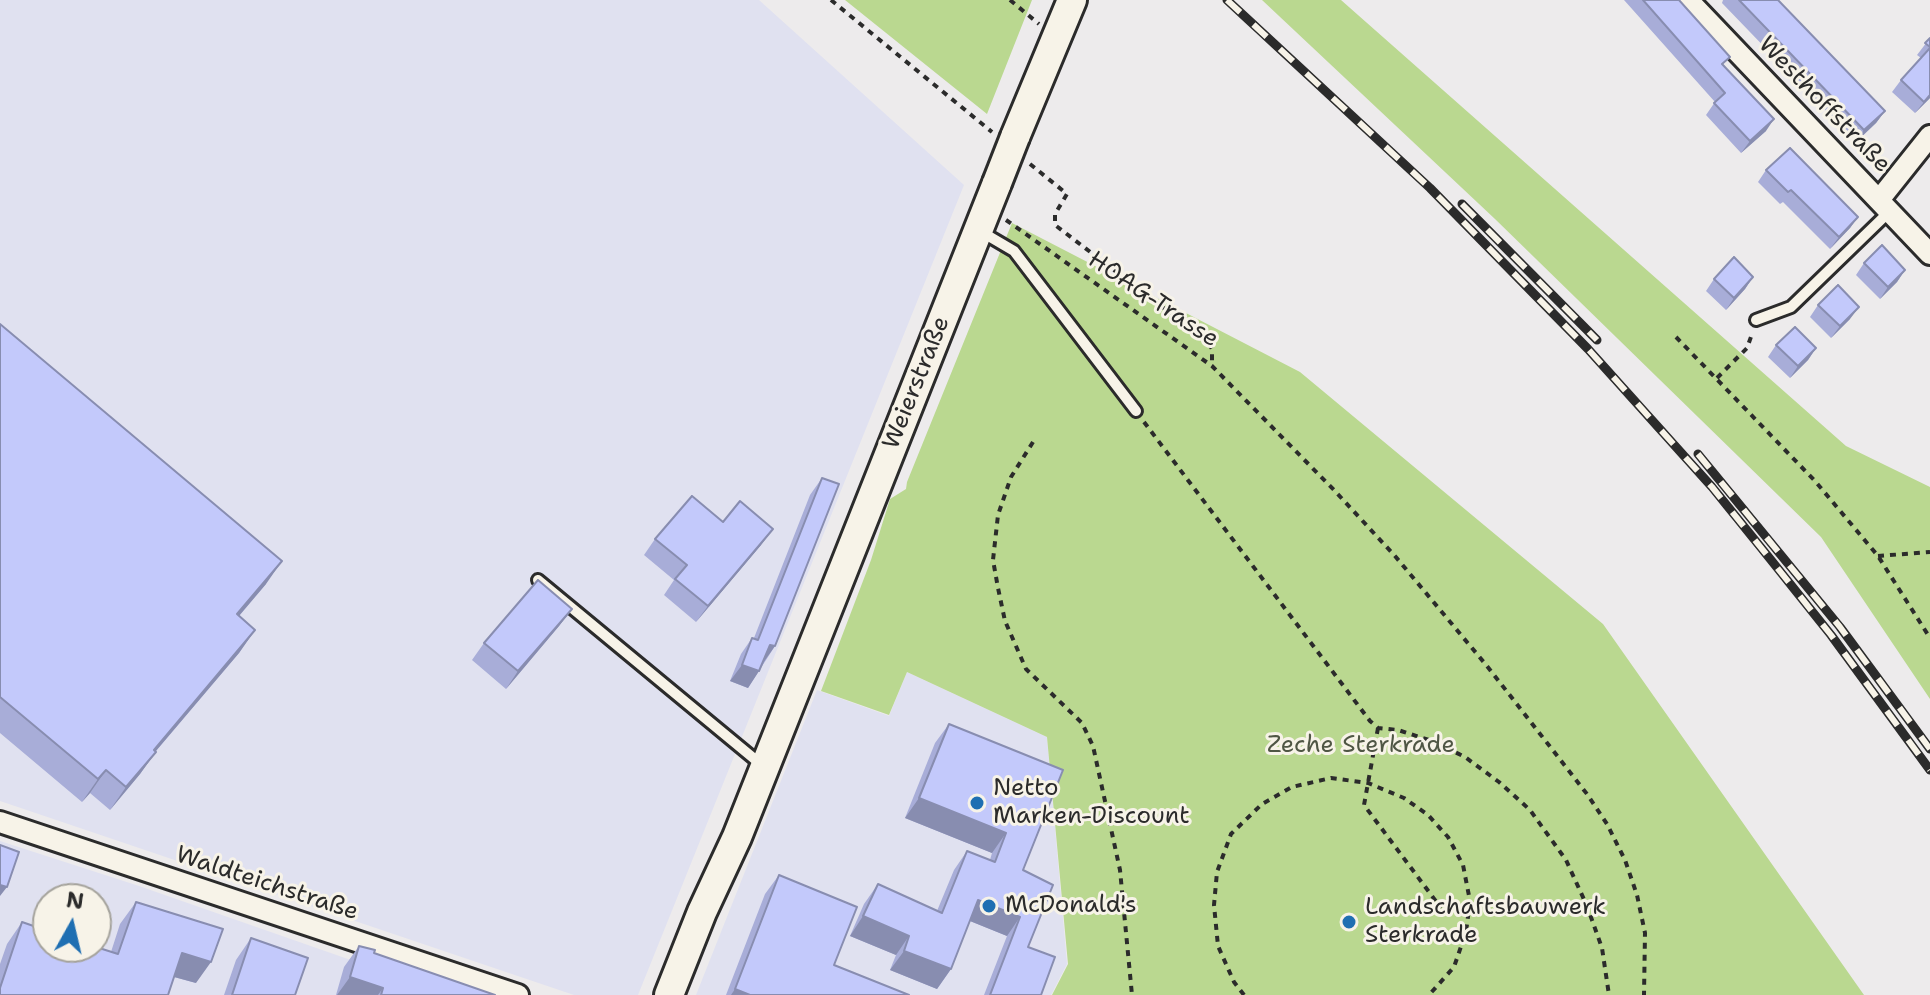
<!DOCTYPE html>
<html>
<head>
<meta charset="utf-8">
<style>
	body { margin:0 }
	#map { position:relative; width:1930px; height:995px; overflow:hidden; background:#edebec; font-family:"Shantell Sans",sans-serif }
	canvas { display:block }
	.north { position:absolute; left:32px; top:883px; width:80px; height:80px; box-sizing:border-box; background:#f7f3e8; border:2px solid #a5a39c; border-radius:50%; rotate:8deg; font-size:22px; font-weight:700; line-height:32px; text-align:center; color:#2b2b2b }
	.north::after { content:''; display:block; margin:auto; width:28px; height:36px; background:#1f6fb2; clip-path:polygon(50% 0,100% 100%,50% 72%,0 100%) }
</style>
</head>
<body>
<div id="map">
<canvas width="1930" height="995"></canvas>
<div class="north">N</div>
</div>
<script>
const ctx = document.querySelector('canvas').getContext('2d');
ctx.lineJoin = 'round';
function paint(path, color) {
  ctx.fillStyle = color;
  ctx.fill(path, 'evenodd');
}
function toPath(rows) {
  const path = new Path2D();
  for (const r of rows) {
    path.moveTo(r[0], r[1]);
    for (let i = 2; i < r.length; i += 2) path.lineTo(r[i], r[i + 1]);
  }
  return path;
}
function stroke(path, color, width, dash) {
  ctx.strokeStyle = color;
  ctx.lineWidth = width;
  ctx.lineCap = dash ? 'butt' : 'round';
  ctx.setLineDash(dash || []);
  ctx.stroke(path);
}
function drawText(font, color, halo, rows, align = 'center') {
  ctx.font = font + ' "Shantell Sans",sans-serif';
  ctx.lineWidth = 6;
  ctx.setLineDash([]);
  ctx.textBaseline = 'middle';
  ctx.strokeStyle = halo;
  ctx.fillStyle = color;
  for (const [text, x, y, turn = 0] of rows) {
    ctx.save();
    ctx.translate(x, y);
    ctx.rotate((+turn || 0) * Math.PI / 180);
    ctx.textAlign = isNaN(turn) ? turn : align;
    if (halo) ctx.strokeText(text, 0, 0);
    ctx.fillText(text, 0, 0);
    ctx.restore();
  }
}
paint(toPath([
	[0,0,759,0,964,185,638,995,574,995,0,801],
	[907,672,1047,737,1067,964,1051,995,696,995,817,690,889,716],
	[0,841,139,886,451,995,0,995],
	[48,899,96,899,96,947,48,947]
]), '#e0e1f0');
paint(toPath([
	[845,0,1032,0,987,114],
	[1262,0,1341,0,1846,446,1930,487,1930,699,1821,537,1495,219],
	[1012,223,1300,372,1603,624,1864,995,1052,995,1068,964,1047,737,907,672,889,715,821,691,871,560,890,499,906,489,907,482]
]), '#bad890');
const service = toPath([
	[980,231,1014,251,1136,411],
	[1756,320,1791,307,1890,211],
	[538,580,763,766]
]);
const minor = toPath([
	[1688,0,1930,254],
	[1879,200,1930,136],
	[0,822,518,995]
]);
const secondary = toPath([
	[1015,137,1072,0],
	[669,995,702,912,737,837,997,183]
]);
stroke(service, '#2b2b2b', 16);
stroke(minor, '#2b2b2b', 26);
stroke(secondary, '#2b2b2b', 34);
stroke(toPath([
	[831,0,992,132],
	[1010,0,1039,24],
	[1030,164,1067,194,1055,214,1055,225,1208,342,1212,349,1212,366],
	[1006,220,1212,366,1334,490,1395,556,1487,666,1587,794,1607,824,1625,860,1637,895,1645,933,1644,995],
	[1676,337,1815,481,1878,556,1930,638],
	[1717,378,1747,348,1752,334],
	[1144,422,1370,721,1378,728,1398,730,1432,741,1465,757,1499,782,1530,810,1566,860,1587,906,1602,948,1609,995],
	[1033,442,1011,477,998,515,993,560,998,588,1005,621,1026,669,1082,723,1093,746,1120,870,1132,995],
	[1878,556,1930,552],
	[1378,728,1364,805,1441,908],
	[1244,995,1234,982,1218,946,1214,905,1217,872,1231,834,1262,804,1292,787,1331,778,1368,783,1404,798,1428,815,1448,837,1463,865,1470,901,1466,932,1454,967,1429,995]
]), '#2b2b2b', 4, [6, 6]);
stroke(service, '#f7f3e8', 10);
stroke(minor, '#f7f3e8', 20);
stroke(secondary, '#f7f3e8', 28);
const rail = toPath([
	[1227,0,1430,188,1588,349,1712,487,1771,560,1831,635,1930,770],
	[1462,204,1597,340],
	[1698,454,1840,627,1930,749]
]);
stroke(rail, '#2b2b2b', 9);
stroke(rail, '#f7f3e8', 6, [18]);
const secondaryBridge = toPath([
	[997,183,1015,137]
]);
stroke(secondaryBridge, '#2b2b2b', 34, []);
stroke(secondaryBridge, '#f7f3e8', 28);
paint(toPath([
	[1624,0,1679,0,1724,65,1766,131,1741,153,1706,115,1715,102],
	[1723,0,1778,0,1885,111,1876,123,1856,142,1722,3],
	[1930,38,1930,98,1915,113,1892,92,1901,80,1921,58,1917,55],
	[1766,170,1858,217,1850,228,1830,249,1783,202,1780,204,1758,182],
	[1864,263,1905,270,1897,282,1880,299,1856,275],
	[1753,277,1745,289,1726,310,1706,291,1714,279],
	[1818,305,1850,319,1831,338,1810,317],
	[0,324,266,584,239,616,255,630,239,653,156,751,140,774,110,810,90,793,82,802,0,733],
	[1776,345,1816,348,1808,360,1790,378,1768,357],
	[822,478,775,646,748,688,730,681,741,654,752,638,754,638,810,495],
	[723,522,761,545,696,622,664,595,674,580,644,555,655,539],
	[572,609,559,626,506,689,472,660,484,643],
	[949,724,1023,870,1028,947,1041,995,984,995,1007,936,970,921,951,969,937,989,890,970,896,955,850,936,864,904,878,884,937,911,954,870,967,851,990,860,992,853,905,818,935,743],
	[779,875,834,965,909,995,726,995,765,894],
	[136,902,196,983,174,977,0,995,0,964,7,944,22,922,111,952,120,924],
	[251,938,295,995,224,995,236,960],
	[359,946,374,953,495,995,336,995,344,967]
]), '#a8add8');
paint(toPath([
	[1930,95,1930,98,1915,113,1924,102],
	[1885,111,1876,123,1856,142,1864,130],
	[1774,119,1766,131,1741,153,1750,141],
	[1858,217,1850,228,1830,249,1839,237],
	[1905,270,1897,282,1880,299,1888,287],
	[1753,277,1745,289,1726,310,1734,298],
	[1859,307,1850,319,1831,338,1840,326],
	[1816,348,1808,360,1790,378,1798,366],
	[773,529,761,545,696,622,708,606],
	[282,561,266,584,221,637,237,614],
	[572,609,559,626,506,689,518,671],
	[255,630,239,653,138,772,154,750],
	[770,645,775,646,763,663],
	[742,665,759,671,748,688,730,681],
	[156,752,140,774,110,810,126,787],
	[106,770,90,793,82,802,98,779],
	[919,798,1006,833,992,853,905,818],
	[0,885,7,887,0,896],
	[978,900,1020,917,1007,936,965,919],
	[863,916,909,936,896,955,850,936],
	[904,951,951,969,937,989,890,970],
	[182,953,211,962,196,983,167,975],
	[350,977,383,988,378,995,337,995],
	[735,989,750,995,731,995]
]), '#888db0');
const building = toPath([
	[1643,0,1679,0,1730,57,1722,64,1774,119,1750,141,1714,103,1725,93,1643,0],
	[1739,0,1778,0,1885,111,1864,130,1739,0],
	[1930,38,1930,47,1925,43,1930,38],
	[1930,48,1930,95,1924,102,1901,80,1930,48],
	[1790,148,1858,217,1839,237,1791,190,1788,192,1766,170,1790,148],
	[1882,245,1905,270,1888,287,1864,263,1882,245],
	[1734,257,1753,277,1734,298,1714,279,1734,257],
	[1838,285,1859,307,1840,326,1818,305,1838,285],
	[0,324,282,561,237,614,255,630,154,750,156,752,126,787,106,770,98,779,0,697,0,324],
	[1795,327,1816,348,1798,366,1776,345,1795,327],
	[822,478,839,484,775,646,770,645,759,671,742,665,752,638,758,640,822,478],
	[692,496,723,522,740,501,773,529,708,606,675,579,687,565,655,539,692,496],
	[538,580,572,609,518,671,484,643,538,580],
	[949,724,1063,770,1023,870,1053,885,1028,947,1055,957,1041,995,990,995,1020,917,978,900,951,969,904,951,909,936,863,916,878,884,942,913,967,851,995,862,1006,833,919,798,949,724],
	[0,845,19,852,7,887,0,885,0,845],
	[779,875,857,907,834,965,909,995,750,995,735,989,779,875],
	[136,902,223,929,211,962,182,953,168,995,0,995,0,988,22,922,48,931,48,947,96,947,118,954,136,902],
	[251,938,308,958,295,995,232,995,251,938],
	[359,946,375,950,374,953,495,995,381,995,383,988,350,977,359,946]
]);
paint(building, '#c3c9fb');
stroke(building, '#888db0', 2);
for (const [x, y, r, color] of [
	[977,803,8,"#1f6fb2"],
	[989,906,8,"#1f6fb2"],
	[1349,922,8,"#1f6fb2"]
]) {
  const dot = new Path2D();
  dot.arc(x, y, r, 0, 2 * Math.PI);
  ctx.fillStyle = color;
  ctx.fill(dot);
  stroke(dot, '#f7f3e8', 3);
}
drawText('24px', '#2b2b2b', '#f7f3e8', [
	["Westhoffstraße",1824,105,46],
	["HOAG-Trasse",1153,300,34],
	["Weierstraße",917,383,-68],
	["Waldteichstraße",267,884,18]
]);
drawText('24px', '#4f5644', '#f7f3e8', [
	["Zeche Sterkrade",1361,746]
]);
drawText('24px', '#2b2b2b', '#f7f3e8', [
	["Netto",993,789],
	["Marken-Discount",993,817],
	["McDonald's",1005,906],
	["Landschaftsbauwerk",1365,908],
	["Sterkrade",1365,936]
], 'left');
</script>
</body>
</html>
